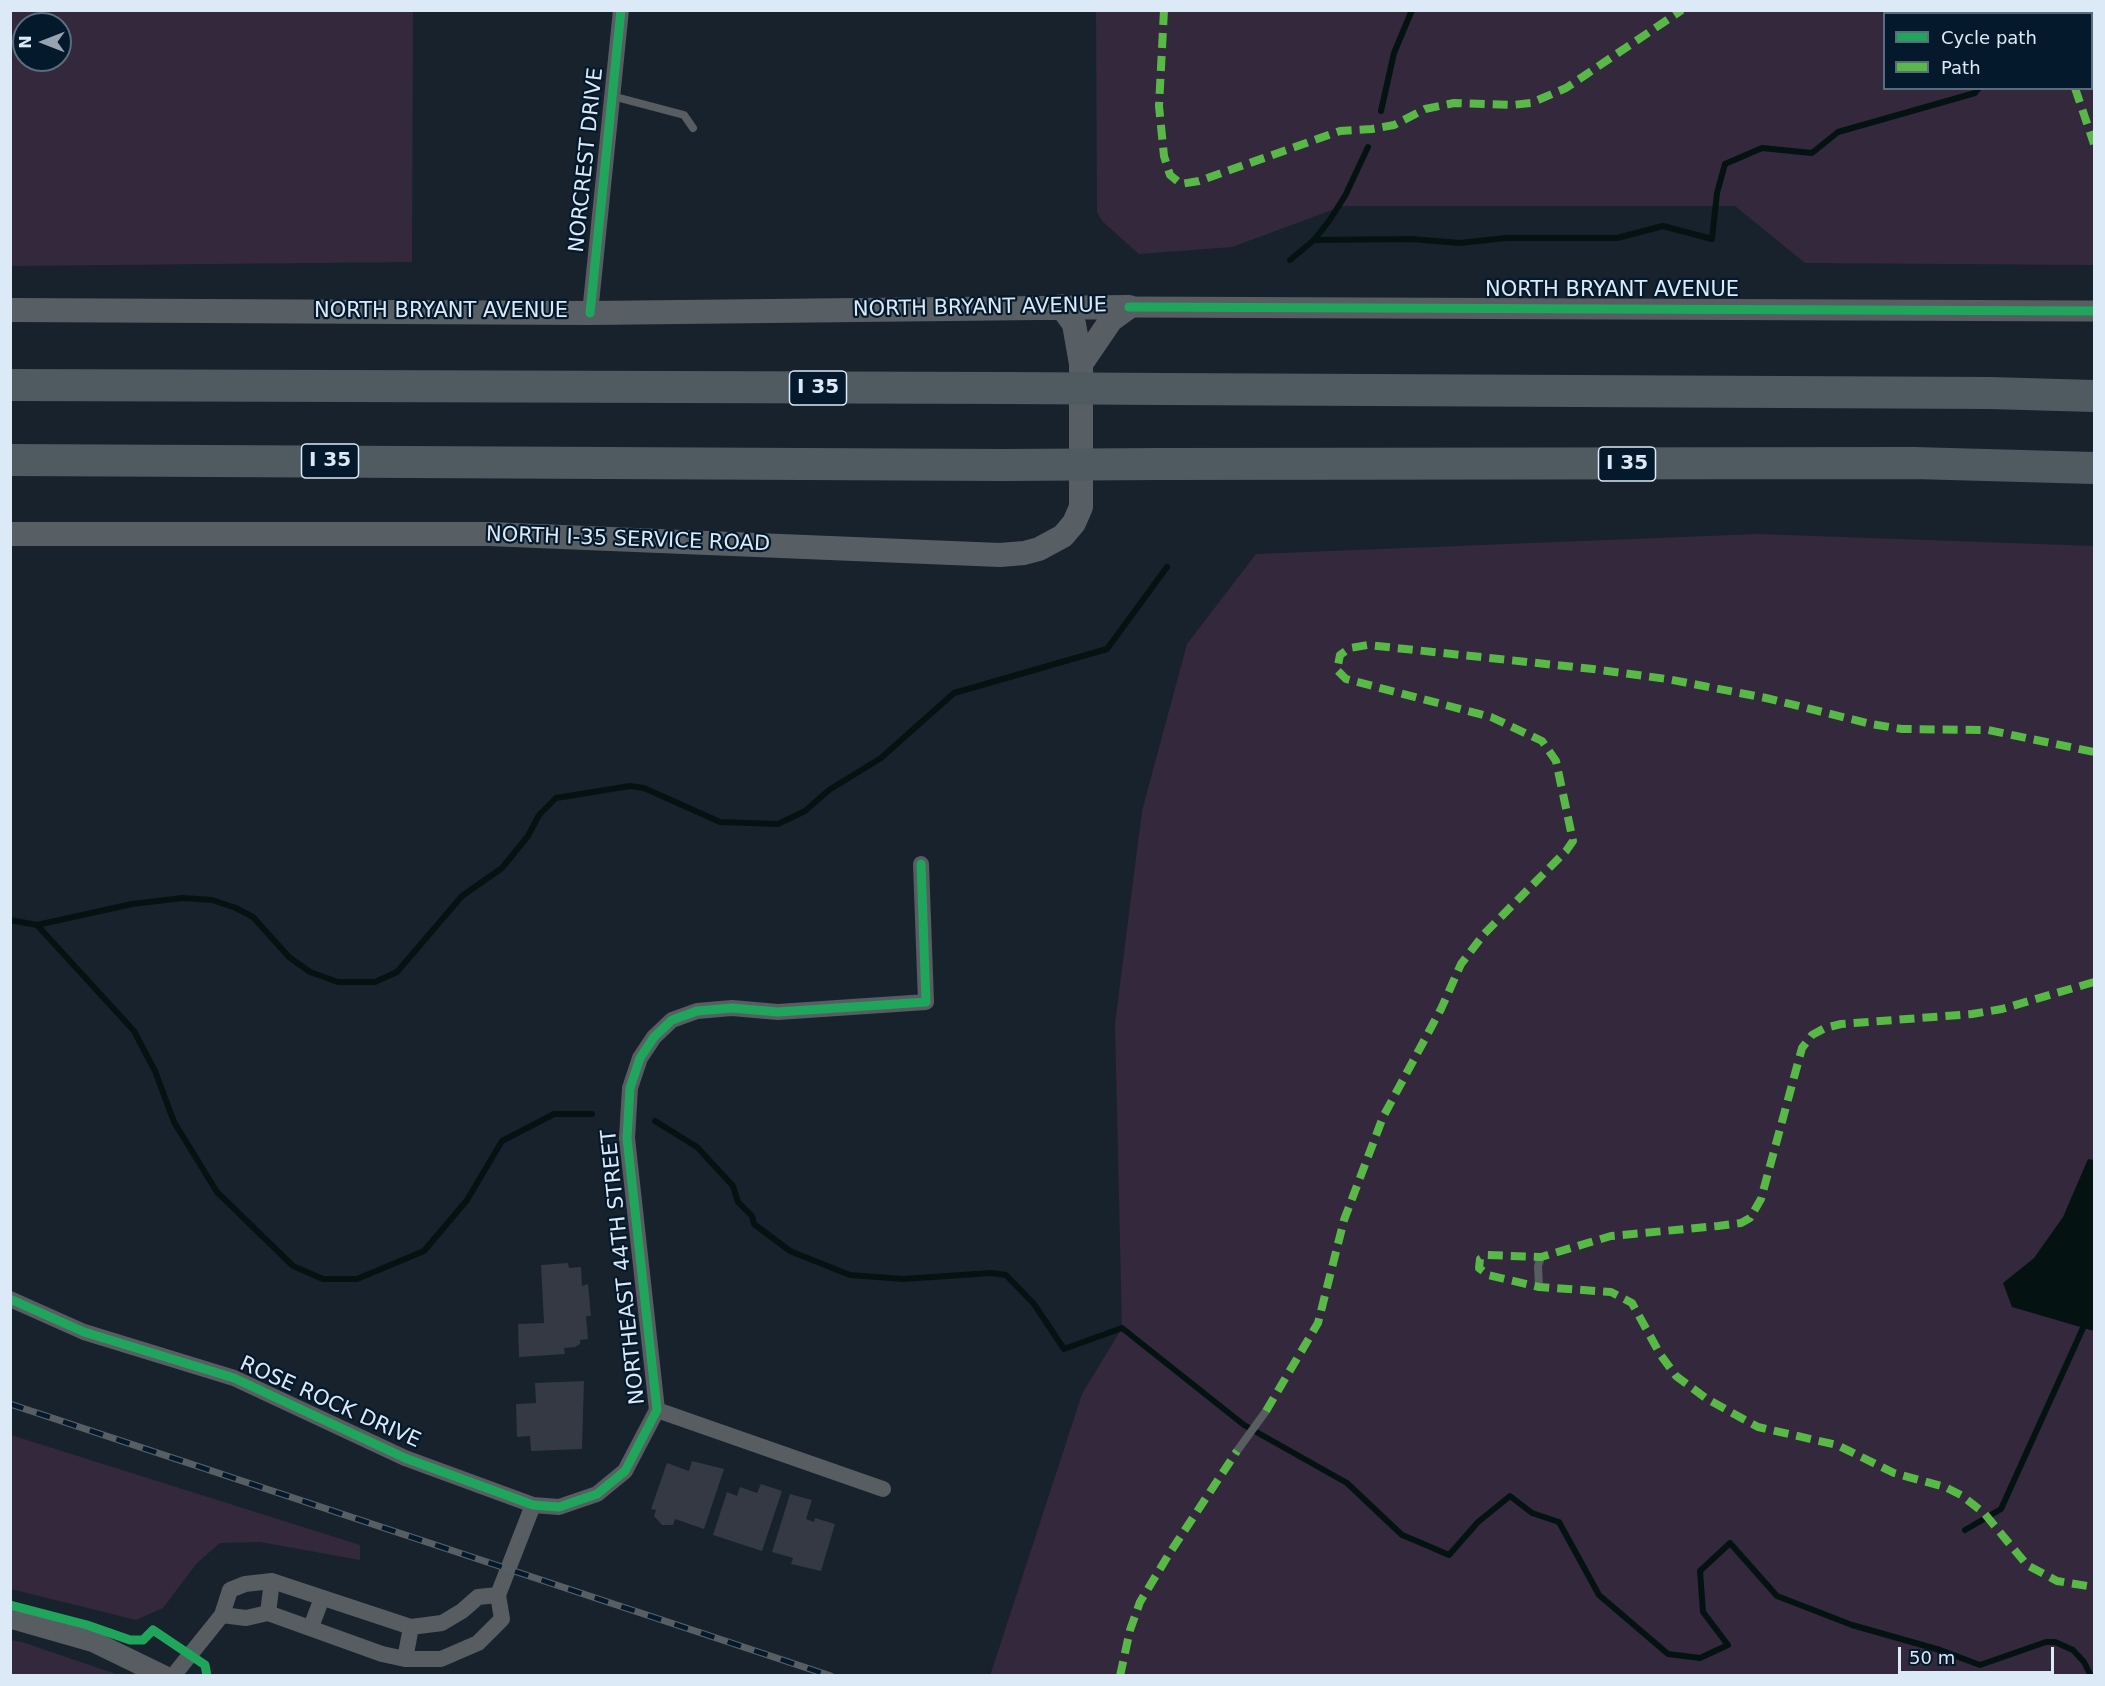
<!DOCTYPE html>
<html>
<head>
<meta charset="utf-8">
<style>
	body { margin:0 }
	#map { position:relative; width:2105px; height:1686px; overflow:hidden; background:#17222d; font-family:"DejaVu Sans",sans-serif }
	canvas { display:block }
	.frame { position:absolute; inset:0; border:12px solid #dce9f6; pointer-events:none }
	.legend { position:absolute; left:1883px; top:12px; width:210px; height:78px; box-sizing:border-box; background:#05192c; border:2px solid #5b6c7d; margin:0; padding:8px 10px; list-style:none; font-size:18px; color:#dce9f6 }
	.legend li { display:flex; align-items:center; gap:12px; height:30px }
	.legend b { width:30px; border:2px solid #5b6c7d }
	.north { position:absolute; left:12px; top:12px; width:60px; height:60px; box-sizing:border-box; background:#05192c; border:2px solid #5b6c7d; border-radius:50%; rotate:270deg; font-size:16px; font-weight:700; line-height:24px; text-align:center; color:#dce9f6 }
	.north::after { content:''; display:block; margin:auto; width:21px; height:27px; background:#97a3b0; clip-path:polygon(50% 0,100% 100%,50% 72%,0 100%) }
	.scale { position:absolute; left:1898px; top:1647px; width:156px; height:27px; box-sizing:border-box; border:3px solid #dce9f6; border-top:0; padding-left:8px; font-size:18px; line-height:21px; white-space:nowrap; color:#dce9f6; -webkit-text-stroke:4px #05192c; paint-order:stroke }
</style>
</head>
<body>
<div id="map">
<canvas width="2105" height="1686"></canvas>
<div class="frame"></div>
<ul class="legend">
<li><b style="height:8px;background:#20a55d"></b>Cycle path</li>
<li><b style="height:8px;background:#58b947"></b>Path</li>
</ul>
<div class="north">N</div>
<div class="scale">50 m</div>
</div>
<script>
const ctx = document.querySelector('canvas').getContext('2d');
ctx.lineJoin = 'round';
function paint(path, color) {
  ctx.fillStyle = color;
  ctx.fill(path, 'evenodd');
}
function toPath(rows) {
  const path = new Path2D();
  for (const r of rows) {
    path.moveTo(r[0], r[1]);
    for (let i = 2; i < r.length; i += 2) path.lineTo(r[i], r[i + 1]);
  }
  return path;
}
function stroke(path, color, width, dash) {
  ctx.strokeStyle = color;
  ctx.lineWidth = width;
  ctx.lineCap = dash ? 'butt' : 'round';
  ctx.setLineDash(dash || []);
  ctx.stroke(path);
}
function drawText(font, color, halo, rows, align = 'center') {
  ctx.font = font + ' "DejaVu Sans",sans-serif';
  ctx.lineWidth = 4.5;
  ctx.setLineDash([]);
  ctx.textBaseline = 'middle';
  ctx.strokeStyle = halo;
  ctx.fillStyle = color;
  for (const [text, x, y, turn = 0] of rows) {
    ctx.save();
    ctx.translate(x, y);
    ctx.rotate((+turn || 0) * Math.PI / 180);
    ctx.textAlign = isNaN(turn) ? turn : align;
    if (halo) ctx.strokeText(text, 0, 0);
    ctx.fillText(text, 0, 0);
    ctx.restore();
  }
}
paint(toPath([
	[10,11,413,11,412,262,11,266],
	[24,24,60,24,60,60,24,60],
	[1096,11,2094,11,2094,265,1805,263,1735,206,1343,206,1232,247,1139,254,1102,221,1097,212],
	[1884,14,2092,14,2092,88,1884,88],
	[1758,534,2094,546,2094,1675,990,1676,1082,1394,1122,1328,1115,1024,1142,811,1187,644,1256,554],
	[11,1435,360,1545,360,1560,260,1542,220,1543,197,1563,163,1608,136,1620,11,1589],
	[10,1640,22,1642,119,1675,11,1675]
]), '#34283d');
paint(toPath([
	[2088,1159,2094,1160,2094,1331,2012,1307,2003,1283,2034,1258,2063,1217]
]), '#041312');
stroke(toPath([
	[2092,60,2094,61],
	[1381,111,1394,53,1412,10],
	[1314,240,1411,239,1460,243,1506,238,1617,238,1663,226,1712,239,1717,193,1725,164,1762,148,1812,153,1838,132,1975,93,1979,88],
	[1290,260,1314,240,1329,221,1345,196,1368,147],
	[10,920,37,925,132,904,183,898,212,900,236,908,253,917,289,957,310,972,338,982,375,982,397,972,462,896,502,868,528,836,539,815,556,798,630,786,644,788,720,822,778,824,805,811,829,790,881,758,954,693,1107,649,1167,567],
	[37,925,134,1031,155,1071,174,1122,217,1192,293,1266,323,1279,357,1279,424,1251,467,1200,502,1141,554,1114,592,1114],
	[655,1121,697,1147,733,1186,738,1202,752,1216,754,1224,790,1251,850,1275,903,1279,991,1273,1006,1275,1034,1304,1064,1349,1122,1328,1244,1425,1347,1483,1402,1535,1419,1542,1449,1555,1478,1522,1510,1496,1532,1513,1559,1522,1599,1595,1668,1654,1700,1658,1728,1645,1703,1612,1700,1571,1730,1543,1777,1596,1852,1625,1940,1650,1980,1665,2046,1642,2055,1642,2073,1650,2084,1662,2091,1676],
	[1965,1530,2001,1509,2083,1328]
]), '#041312', 6);
paint(toPath([
	[568,1263,569,1268,581,1267,582,1286,588,1284,591,1316,586,1316,588,1339,580,1340,580,1344,575,1347,564,1348,565,1354,519,1357,518,1324,544,1323,541,1265],
	[584,1381,582,1449,531,1451,530,1436,517,1437,516,1404,536,1403,535,1383],
	[692,1461,724,1469,704,1529,675,1519,673,1525,662,1525,654,1516,656,1510,651,1509,667,1463,689,1471],
	[761,1484,782,1491,762,1551,713,1535,727,1492,737,1496,740,1487,757,1493],
	[790,1494,812,1500,806,1519,814,1522,815,1518,835,1524,821,1571,791,1564,793,1558,772,1552]
]), '#343944');
stroke(toPath([
	[612,96,684,115,693,128],
	[1539,1287,1538,1266,1541,1257],
	[1237,1451,1266,1411]
]), '#575d60', 8);
stroke(toPath([
	[590,313,621,10],
	[10,1299,84,1332,234,1378,405,1458,533,1505,559,1507,597,1494,625,1471,657,1410,627,1138,630,1088,640,1058,654,1037,672,1020,697,1011,732,1008,778,1012,926,1002,921,864],
	[657,1410,883,1489],
	[268,1613,272,1581],
	[222,1615,246,1618,268,1613,382,1654,405,1659,441,1659,478,1643,502,1619,498,1595,533,1505],
	[311,1627,322,1598],
	[405,1659,411,1627],
	[173,1676,222,1615,230,1590,245,1584,272,1581,411,1627,442,1623,462,1611,478,1597,498,1595]
]), '#575d60', 16);
stroke(toPath([
	[1129,307,2094,311],
	[10,1618,94,1642,164,1676]
]), '#575d60', 21);
stroke(toPath([
	[10,310,590,313,1129,307],
	[1081,364,1111,320,1129,307],
	[10,534,489,534,1000,555,1024,553,1039,549,1063,536,1074,523,1081,507,1081,364,1074,324,1061,306]
]), '#585f64', 24);
stroke(toPath([
	[10,385,1007,388],
	[1164,389,1990,393,2094,396],
	[10,460,1003,465],
	[1160,464,1914,463,2094,468]
]), '#505a61', 32);
const rail = toPath([
	[10,1404,831,1676]
]);
stroke(rail, '#575e64', 7);
stroke(rail, '#05192c', 4.5, [14]);
stroke(toPath([
	[1007,388,1164,389],
	[1003,465,1160,464]
]), '#505a61', 32);
stroke(toPath([
	[1164,10,1159,106,1164,156,1170,175,1181,184,1199,181,1340,131,1372,129,1394,125,1425,109,1454,103,1512,105,1531,103,1566,88,1682,10],
	[2074,14,2074,10],
	[2075,88,2094,144],
	[2094,982,2002,1009,1972,1014,1841,1024,1825,1028,1812,1035,1802,1048,1761,1199,1750,1218,1741,1223,1718,1226,1611,1236,1541,1257,1487,1255,1480,1259,1479,1268,1488,1275,1539,1287,1611,1292,1632,1303,1660,1354,1676,1376,1707,1399,1758,1427,1837,1445,1894,1473,1945,1487,1961,1495,1984,1513,2027,1565,2057,1581,2094,1587],
	[1266,1411,1318,1323,1344,1220,1383,1117,1441,1009,1461,964,1484,934,1566,851,1573,841,1556,761,1542,741,1491,717,1346,679,1337,670,1340,655,1350,648,1368,645,1593,669,1667,679,1766,698,1871,724,1902,729,1988,730,2094,752],
	[1120,1676,1130,1630,1140,1602,1169,1554,1237,1451]
]), '#58b947', 8, [15, 8]);
stroke(toPath([
	[1129,307,2094,311],
	[590,313,621,10],
	[10,1299,84,1332,234,1378,405,1458,533,1505,559,1507,597,1494,625,1471,657,1410,627,1138,630,1088,640,1058,654,1037,672,1020,697,1011,732,1008,778,1012,926,1002,921,864],
	[10,1605,87,1625,130,1640,143,1640,153,1630,205,1665,207,1676]
]), '#20a55d', 9);
for (const [x, y, w] of [
	[818,388,57],
	[330,461,57],
	[1627,464,57]
]) {
  const box = new Path2D();
  box.roundRect(x - w / 2, y - 17, w, 34, 4.5);
  ctx.fillStyle = '#05192c';
  ctx.fill(box);
  stroke(box, '#dce9f6', 1.5);
}
drawText('bold 20px', '#dce9f6', null, [
	["I 35",818,388],
	["I 35",330,461],
	["I 35",1627,464]
]);
drawText('21px', '#dce9f6', '#05192c', [
	["NORCREST DRIVE",587,160,-84],
	["NORTH BRYANT AVENUE",1612,291],
	["NORTH BRYANT AVENUE",980,308,-1],
	["NORTH BRYANT AVENUE",441,312],
	["NORTH I-35 SERVICE ROAD",628,540,2],
	["NORTHEAST 44TH STREET",624,1267,-96],
	["ROSE ROCK DRIVE",330,1403,24]
]);
</script>
</body>
</html>
